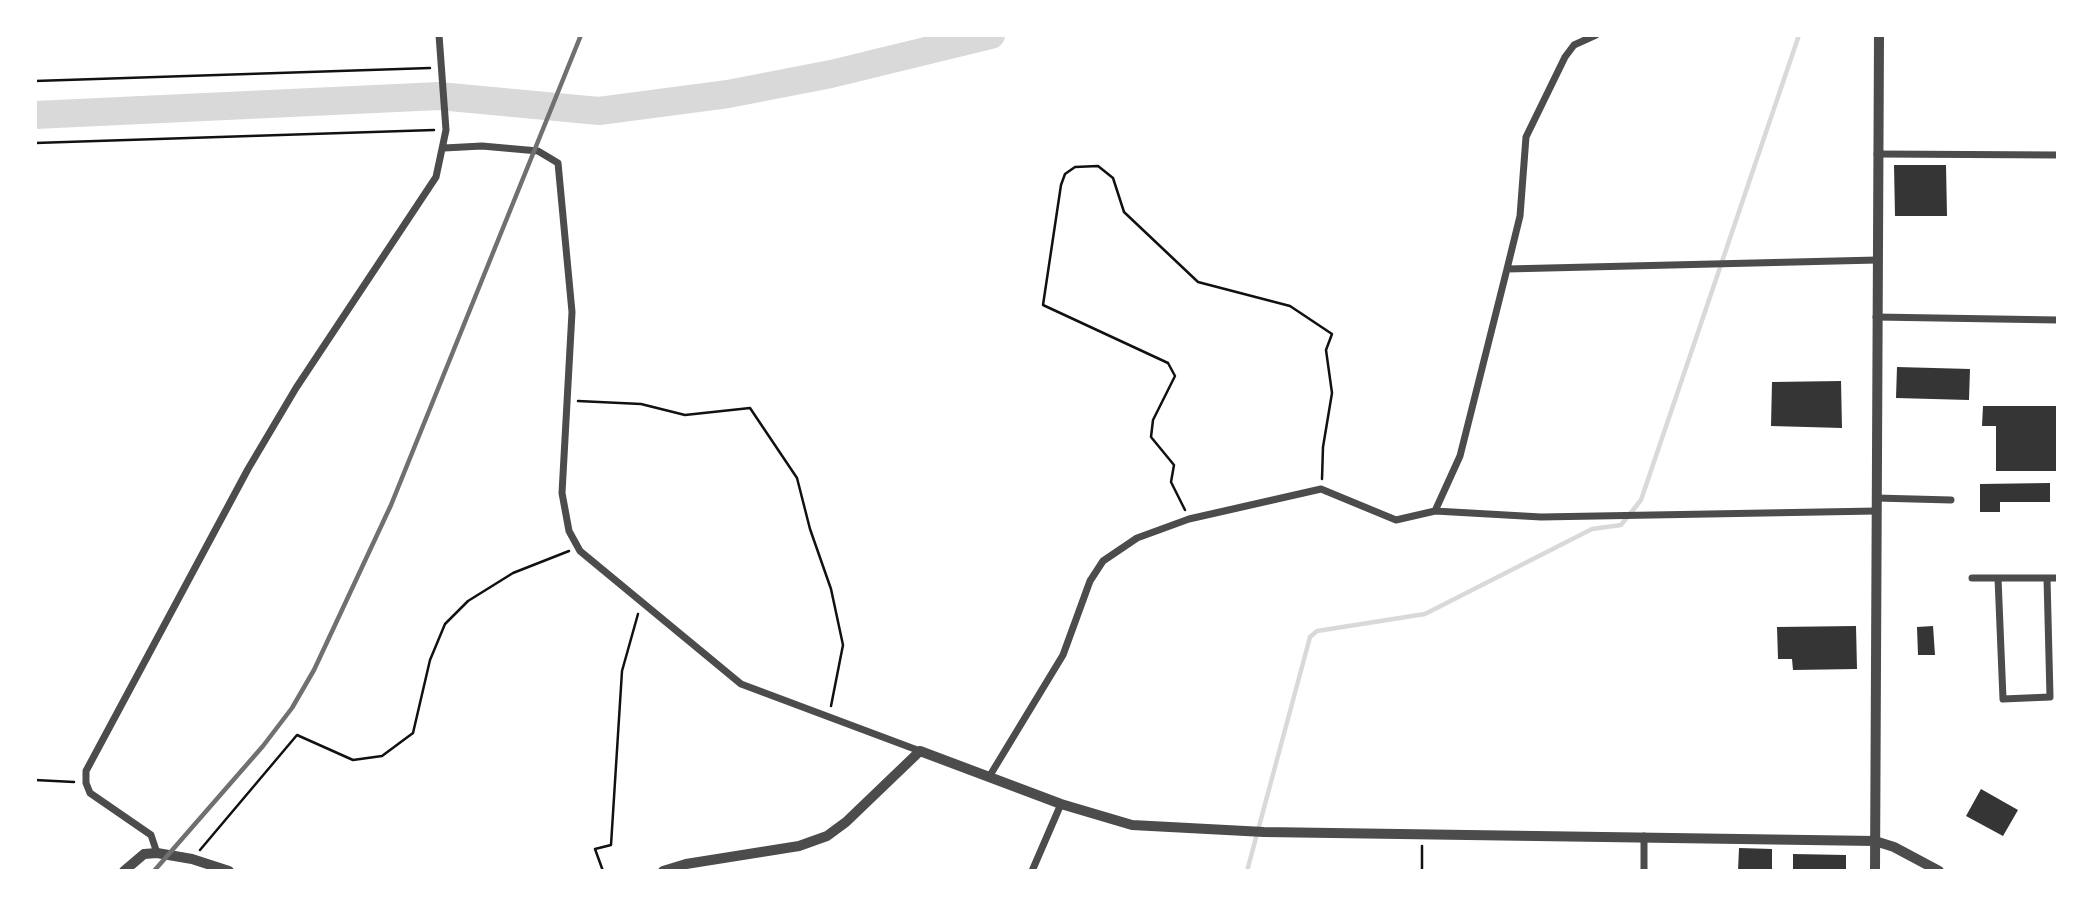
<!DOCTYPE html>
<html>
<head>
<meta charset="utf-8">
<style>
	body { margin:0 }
	#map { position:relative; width:2093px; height:906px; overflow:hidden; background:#fff; font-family:"Golos Text",sans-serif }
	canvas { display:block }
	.frame { position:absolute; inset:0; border:37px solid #fff; pointer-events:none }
</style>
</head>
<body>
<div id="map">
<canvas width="2093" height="906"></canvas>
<div class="frame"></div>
</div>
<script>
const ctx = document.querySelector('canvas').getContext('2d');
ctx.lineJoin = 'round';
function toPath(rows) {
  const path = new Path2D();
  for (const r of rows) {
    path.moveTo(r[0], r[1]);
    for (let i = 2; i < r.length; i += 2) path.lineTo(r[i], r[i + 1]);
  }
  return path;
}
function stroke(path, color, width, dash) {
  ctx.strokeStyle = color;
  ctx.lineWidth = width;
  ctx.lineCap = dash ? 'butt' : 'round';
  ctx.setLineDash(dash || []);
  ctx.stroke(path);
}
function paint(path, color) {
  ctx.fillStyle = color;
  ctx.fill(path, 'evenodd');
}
stroke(toPath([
	[1247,871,1310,637,1317,631,1425,614,1592,529,1621,525,1641,500,1799,35]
]), '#d9d9d9', 4.5);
stroke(toPath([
	[35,115,439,96,599,111,728,94,831,74,991,35]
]), '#d9d9d9', 28);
paint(toPath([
	[1894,165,1946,165,1947,216,1895,216],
	[1897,367,1970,369,1969,400,1896,398],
	[1841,381,1842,428,1771,426,1772,382],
	[1983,406,2058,406,2058,471,1996,471,1996,426,1982,426],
	[2050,483,2050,502,2000,502,2000,512,1980,512,1980,484],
	[1856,626,1857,669,1793,670,1792,659,1778,659,1777,627],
	[1933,626,1935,655,1918,655,1917,627],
	[1981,789,2018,810,2003,836,1966,816],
	[1739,848,1772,849,1772,871,1738,871],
	[1793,854,1846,855,1846,871,1793,871]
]), '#353535');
stroke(toPath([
	[35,81,430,68],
	[35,143,434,130],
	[578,401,641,404,685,415,750,408,797,478,810,529,831,589,843,645,831,706],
	[1185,510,1171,482,1174,465,1151,437,1153,420,1175,376,1168,363,1043,305,1061,185,1065,174,1075,167,1098,166,1113,178,1124,212,1198,282,1290,306,1332,334,1326,350,1332,393,1323,447,1322,479],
	[35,780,74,782],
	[200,850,297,735,353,760,382,756,413,733,430,660,445,624,468,601,513,573,569,551],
	[603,871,595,849,611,845,622,671,638,614],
	[1422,871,1422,846]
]), '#111', 2.5);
stroke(toPath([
	[444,148,482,146,538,151,558,163,572,312,562,493,569,531,580,551,741,684,920,751],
	[1877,154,2058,155],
	[1507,269,1877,260],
	[1876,317,2058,320],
	[1876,498,1951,500],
	[1435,511,1460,456,1507,269,1520,216,1526,137,1565,57,1574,45,1596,35],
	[1972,578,2058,578],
	[1998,578,2003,699,2050,697,2047,578],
	[989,777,1063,655,1090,581,1103,561,1137,538,1189,519,1321,489,1396,520,1435,511,1541,517,1876,511],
	[157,853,151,835,90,793,86,783,86,771,248,469,296,388,436,177,446,130,439,35],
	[1032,871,1061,804],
	[1644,871,1644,836]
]), '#4c4c4c', 7);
stroke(toPath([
	[124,871,144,854,157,853,192,859,229,871],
	[663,871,686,864,799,846,827,836,846,822,920,751,1061,804,1132,825,1264,832,1875,841,1894,847,1939,871],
	[1875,871,1879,35]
]), '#4c4c4c', 10);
stroke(toPath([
	[154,871,263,746,292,708,314,670,391,505,581,35]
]), '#707070', 4.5);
</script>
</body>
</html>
